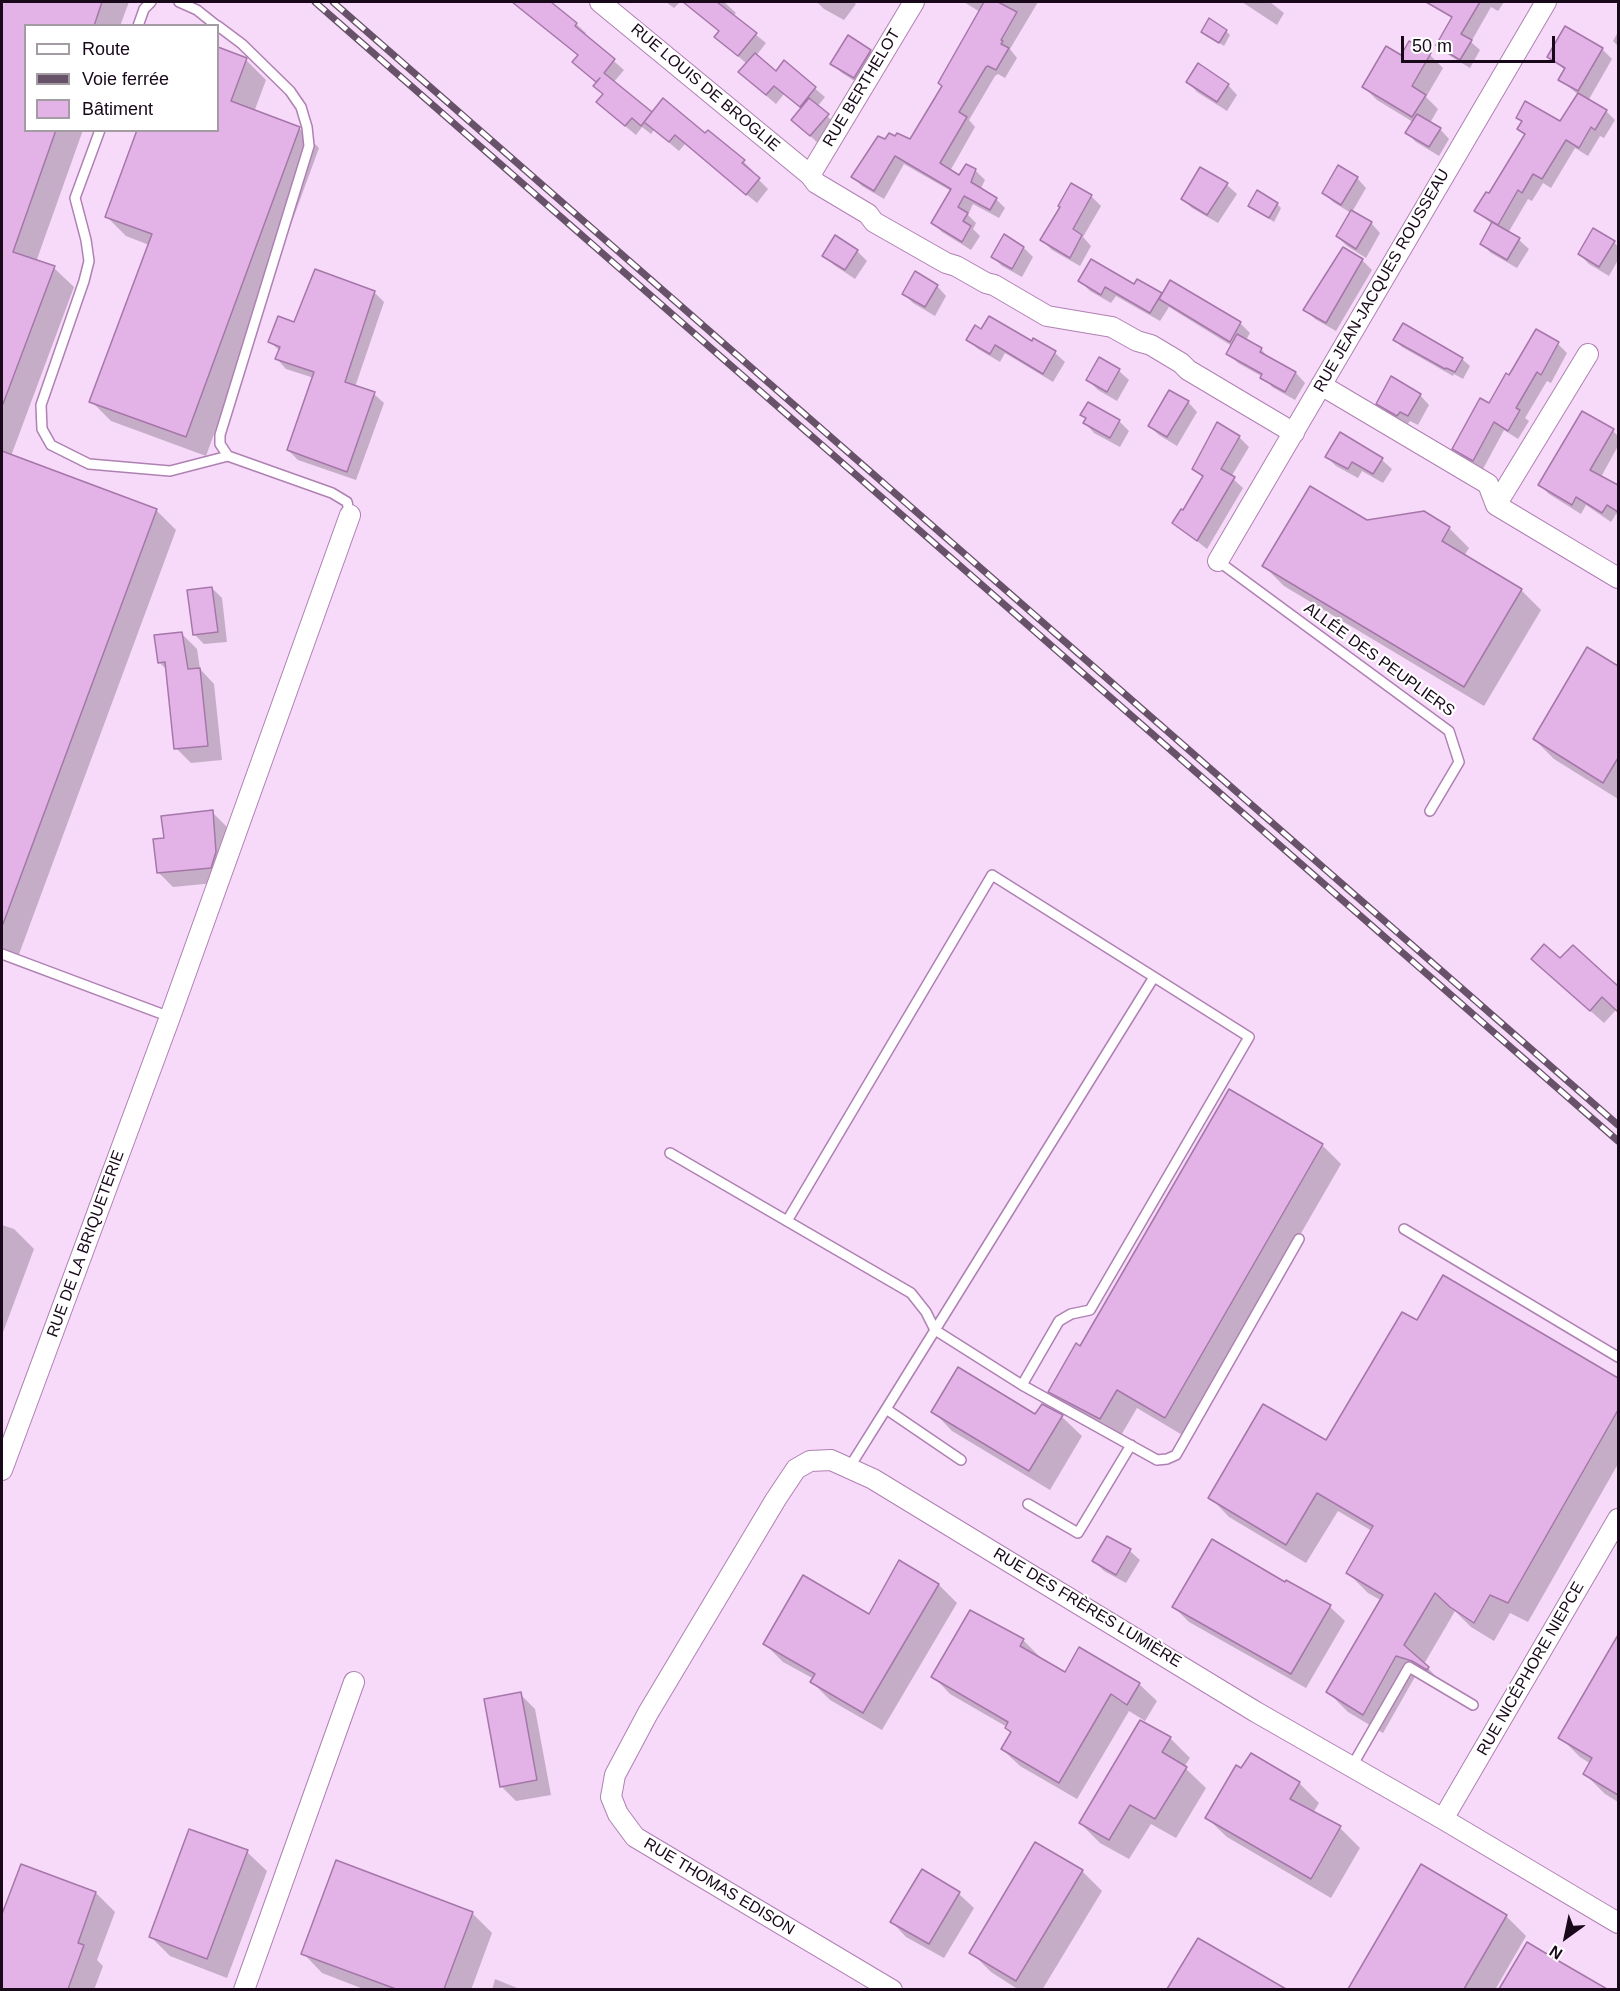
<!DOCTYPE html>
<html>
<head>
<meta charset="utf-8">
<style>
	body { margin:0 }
	#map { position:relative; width:1620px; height:1991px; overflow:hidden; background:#f7d9f9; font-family:Arial,sans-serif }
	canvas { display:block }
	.frame { position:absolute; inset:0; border:3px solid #18081a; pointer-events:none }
	.legend { position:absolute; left:24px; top:24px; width:195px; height:108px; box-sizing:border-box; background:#fff; border:2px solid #a39ca3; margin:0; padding:8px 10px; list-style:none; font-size:18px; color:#18081a }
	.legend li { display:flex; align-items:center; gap:12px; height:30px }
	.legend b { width:30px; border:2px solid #a39ca3 }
	.north { position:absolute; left:1536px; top:1907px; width:60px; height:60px; -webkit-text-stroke:4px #fff; paint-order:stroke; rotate:213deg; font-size:16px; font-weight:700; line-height:24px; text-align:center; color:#18081a }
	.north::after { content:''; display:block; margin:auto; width:21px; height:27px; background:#18081a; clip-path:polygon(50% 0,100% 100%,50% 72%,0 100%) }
	.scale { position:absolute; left:1401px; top:36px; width:154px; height:27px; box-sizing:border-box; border:3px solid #18081a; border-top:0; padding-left:8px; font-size:18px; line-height:21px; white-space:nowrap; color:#18081a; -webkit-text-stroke:4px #fff; paint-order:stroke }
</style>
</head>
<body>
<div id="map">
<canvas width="1620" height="1991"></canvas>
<div class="frame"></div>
<ul class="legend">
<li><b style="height:8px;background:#fff"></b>Route</li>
<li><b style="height:8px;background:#675269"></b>Voie ferrée</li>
<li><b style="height:16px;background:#e3b3e8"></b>Bâtiment</li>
</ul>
<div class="north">N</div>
<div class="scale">50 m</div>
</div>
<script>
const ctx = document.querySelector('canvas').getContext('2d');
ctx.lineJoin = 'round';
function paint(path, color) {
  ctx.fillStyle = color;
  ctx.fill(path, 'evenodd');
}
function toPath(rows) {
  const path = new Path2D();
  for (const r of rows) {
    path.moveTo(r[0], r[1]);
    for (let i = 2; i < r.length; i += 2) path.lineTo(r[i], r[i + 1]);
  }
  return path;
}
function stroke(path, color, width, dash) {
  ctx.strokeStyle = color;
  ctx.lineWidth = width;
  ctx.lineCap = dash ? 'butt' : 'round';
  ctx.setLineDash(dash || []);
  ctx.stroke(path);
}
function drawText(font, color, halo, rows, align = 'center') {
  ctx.font = font + ' Arial,sans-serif';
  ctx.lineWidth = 4.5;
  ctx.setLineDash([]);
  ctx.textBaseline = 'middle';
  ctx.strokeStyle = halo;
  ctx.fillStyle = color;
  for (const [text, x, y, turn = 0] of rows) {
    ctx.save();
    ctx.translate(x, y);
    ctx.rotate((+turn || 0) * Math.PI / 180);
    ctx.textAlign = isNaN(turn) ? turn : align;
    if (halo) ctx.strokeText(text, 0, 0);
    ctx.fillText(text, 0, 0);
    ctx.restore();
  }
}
paint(toPath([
	[2,2,129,2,120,26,26,26,26,130,83,130,36,262,54,268,74,287,11,456,156,510,176,530,15,965,2,959],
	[513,2,543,2,562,17,576,24,586,33,584,35,624,70,613,83,652,115,705,135,708,132,744,162,753,171,752,173,768,189,757,203,685,144,679,151,654,130,651,134,642,127,636,135,608,112,604,95,598,83,574,62,579,56],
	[666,2,680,2,674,8],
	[683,2,724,2,736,13,733,16,766,43,756,56,776,73,785,63,825,97,817,107,837,125,820,145,793,120,802,109,784,94,776,104,750,82,747,64,716,37,720,32],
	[817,2,853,2,856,4,844,20,824,9],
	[964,2,1038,2,1010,49,1017,58,1005,78,998,74,995,76,969,120,975,127,950,171,960,177,967,166,976,171,985,180,980,190,996,199,1005,208,999,218,973,204,968,215,976,223,973,229,980,236,971,250,942,232,933,223,951,191,904,164,884,199,862,186,853,177,885,141,910,141,943,86,980,12],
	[1242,2,1270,2,1284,13,1277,25],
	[1450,2,1504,2,1498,11,1491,7,1471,42,1480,50,1470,68,1447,54,1438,45,1453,19,1445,11],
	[1565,28,1602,49,1612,59,1588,101,1606,111,1615,120,1604,138,1600,136,1588,156,1575,148,1551,188,1543,183,1532,201,1528,199,1508,233,1519,240,1529,249,1517,268,1491,253,1482,244,1493,225,1476,211,1489,195,1525,135,1519,129,1523,123,1518,118,1561,123,1579,95,1560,80,1565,70,1548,56],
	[1226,31,1230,35,1224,46,1203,32],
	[1618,32,1618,46,1613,41],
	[218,49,246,60,266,80,254,112,299,128,319,148,206,456,111,421,91,401,149,245,126,236,106,216,218,130],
	[870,51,880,61,864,87,842,73,832,64],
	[1430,55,1443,68,1426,97,1438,109,1430,123,1440,129,1449,139,1439,156,1416,142,1407,133,1413,122,1377,100,1364,87,1402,57],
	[1188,82,1228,85,1237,95,1227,111,1197,92],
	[1200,169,1227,185,1237,194,1218,223,1192,208,1183,199],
	[1357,178,1366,188,1352,212,1371,223,1380,233,1366,258,1347,246,1337,236,1351,213,1333,202,1324,192],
	[1072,185,1091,196,1101,206,1083,237,1091,246,1080,266,1052,250,1042,240,1062,207],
	[1277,204,1281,208,1274,222,1250,206],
	[1614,242,1618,247,1618,260,1609,276,1589,264,1579,254],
	[1024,248,1033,257,1022,277,1002,266,993,257],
	[857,251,867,261,855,279,834,265,824,255],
	[1362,260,1372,270,1336,331,1315,319,1305,310],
	[1080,281,1134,287,1240,323,1250,333,1246,340,1261,349,1270,359,1296,373,1305,383,1295,400,1272,387,1263,377,1238,363,1228,353,1232,346,1169,307,1160,321,1116,296,1111,303,1090,291],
	[937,286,946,296,935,316,913,303,903,293],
	[374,292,384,302,355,387,374,394,384,403,356,480,298,460,288,450,314,378,286,369,277,359,280,351,270,342,295,324],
	[982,331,1032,343,1034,340,1055,353,1065,362,1053,382,1005,353,1000,362,978,349,968,340],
	[1395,340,1462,359,1470,366,1463,379,1454,374,1453,376,1402,347],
	[1558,344,1567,353,1551,383,1547,381,1525,418,1529,421,1518,439,1504,430,1483,469,1464,458,1454,449,1509,377],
	[1100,359,1119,371,1129,380,1117,401,1098,390,1088,380],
	[1420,395,1429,405,1418,425,1410,421,1407,425,1388,413,1378,403],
	[1188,402,1197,412,1177,446,1159,435,1149,426],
	[1082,415,1119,421,1129,431,1120,447,1094,433,1085,423,1087,420],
	[1218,424,1239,437,1249,447,1231,477,1243,488,1207,549,1174,523,1184,512,1204,478,1194,469],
	[1613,431,1618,436,1618,446,1601,477,1618,487,1618,515,1616,514,1611,522,1586,505,1581,514,1549,494,1540,485],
	[1340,434,1382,460,1392,469,1383,483,1362,471,1358,478,1336,466,1327,457],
	[1423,512,1449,528,1469,548,1464,556,1521,590,1541,610,1484,706,1284,586,1264,566,1366,521],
	[212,588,222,598,227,642,204,644,194,634],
	[182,634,197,649,200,669,214,684,222,760,191,763,176,748,168,671,159,662],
	[1588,649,1618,668,1618,799,1554,759,1534,739],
	[212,812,227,827,231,868,225,882,173,887,159,873,165,839],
	[1573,947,1618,988,1618,1012,1616,1010,1604,1023,1547,972],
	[1322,1145,1341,1164,1184,1436,1137,1408,1120,1437,1069,1411,1050,1392,1081,1348],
	[2,1225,14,1229,34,1249,2,1335],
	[1444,1277,1618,1380,1618,1464,1528,1622,1510,1613,1494,1641,1471,1627,1455,1611,1424,1664,1447,1688,1416,1675,1383,1733,1348,1712,1328,1692,1382,1601,1368,1593,1348,1573,1372,1531,1338,1511,1306,1563,1229,1517,1210,1497,1327,1442,1417,1322],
	[933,1411,1062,1417,1082,1436,1050,1490,952,1431],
	[1108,1538,1130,1551,1140,1560,1126,1583,1104,1571,1094,1561],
	[900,1562,939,1585,957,1603,882,1730,830,1700,812,1682,814,1679,783,1662,765,1644,870,1616],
	[1285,1584,1330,1607,1345,1621,1306,1688,1189,1622,1174,1607],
	[1618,1637,1618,1802,1605,1794,1585,1774,1591,1764,1580,1757,1560,1737],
	[1023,1640,1041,1658,1040,1659,1066,1674,1139,1684,1157,1701,1145,1721,1129,1711,1077,1799,1020,1766,1002,1749,1012,1733,1007,1727,950,1694,933,1676],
	[520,1694,535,1709,551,1795,516,1801,501,1786],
	[1170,1738,1190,1758,1184,1767,1206,1788,1176,1838,1151,1824,1129,1859,1100,1843,1080,1823],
	[1299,1783,1319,1803,1313,1813,1340,1828,1360,1848,1331,1898,1227,1837,1207,1818],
	[247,1852,267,1871,227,1978,170,1956,150,1936],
	[22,1866,96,1893,115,1912,97,1960,103,1966,94,1990,2,1990,2,1917],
	[922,1871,959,1894,974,1908,944,1958,906,1937,892,1922],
	[1082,1871,1102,1891,1042,1990,1019,1990,991,1972,971,1952],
	[472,1913,492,1933,471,1990,366,1990,322,1973,303,1953],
	[1506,1916,1526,1936,1495,1990,1353,1990,1351,1987],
	[1198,1940,1283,1990,1169,1990],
	[1527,1944,1605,1990,1500,1990],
	[495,1979,522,1990,492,1990]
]), '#0003');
const building = toPath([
	[2,2,102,2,94,26,26,26,26,130,56,130,13,252,55,266,3,404,2,404,2,2],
	[512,2,551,2,577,23,575,26,615,59,604,73,652,112,641,126,632,118,625,126,596,102,603,94,593,86,600,78,596,82,572,62,578,55,512,2],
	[683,2,717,2,757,33,738,56,714,37,719,31,683,2],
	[984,2,998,2,1017,12,1001,40,1003,41,1001,44,1009,48,996,70,988,66,986,67,959,112,967,117,940,163,959,175,966,164,976,169,971,182,997,198,990,210,964,196,958,207,968,213,963,221,971,226,962,242,931,223,951,189,895,156,874,191,851,177,878,136,885,139,889,133,895,136,897,133,910,139,942,86,938,83,984,2],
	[1426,2,1480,2,1461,34,1472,40,1460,60,1436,45,1452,17,1426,2],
	[1209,18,1227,30,1219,43,1201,32,1209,18],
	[1565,26,1603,48,1578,91,1558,80,1565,68,1547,57,1565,26],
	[848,35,871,50,854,78,830,64,848,35],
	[1409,41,1431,53,1412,86,1426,95,1412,117,1362,87,1386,46,1401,55,1409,41],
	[218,47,247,58,231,101,300,127,186,437,89,402,152,234,105,217,137,130,218,130,218,47],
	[755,53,776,71,784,60,816,87,800,107,774,86,766,95,738,72,755,53],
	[1198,63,1229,84,1217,102,1186,82,1198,63],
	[1578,93,1607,110,1595,130,1591,127,1579,148,1566,140,1542,179,1533,174,1522,193,1518,190,1498,225,1474,211,1486,192,1489,193,1525,134,1517,129,1522,121,1516,118,1525,101,1560,121,1578,93],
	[663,98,705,133,708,130,745,160,742,163,760,178,746,195,675,135,669,142,644,122,663,98],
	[809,98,829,114,810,136,791,120,809,98],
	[1417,114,1441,128,1429,147,1405,133,1417,114],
	[1338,165,1358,177,1341,205,1322,193,1338,165],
	[1200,167,1228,183,1207,215,1181,199,1200,167],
	[1071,183,1092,195,1073,229,1082,235,1070,258,1040,240,1060,207,1058,206,1071,183],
	[1257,190,1278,203,1269,218,1248,206,1257,190],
	[1351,210,1372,222,1356,249,1336,236,1351,210],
	[1492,222,1520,238,1507,260,1480,244,1492,222],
	[1593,228,1615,241,1599,267,1578,254,1593,228],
	[1004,234,1024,247,1012,269,991,257,1004,234],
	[835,235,858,250,845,270,822,256,835,235],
	[1343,247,1363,259,1326,323,1303,310,1343,247],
	[1091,259,1134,284,1137,279,1162,293,1150,313,1105,287,1101,295,1078,281,1091,259],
	[315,269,375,291,345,382,375,392,347,472,287,450,314,372,275,359,280,347,268,342,278,316,294,322,315,269],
	[915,271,938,285,925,307,902,294,915,271],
	[1170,280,1241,322,1230,342,1159,299,1170,280],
	[989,316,1032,341,1033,338,1056,351,1043,374,995,345,990,354,966,340,975,325,981,329,989,316],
	[1403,323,1463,358,1455,372,1446,368,1445,369,1393,340,1403,323],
	[1536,329,1559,342,1541,375,1537,372,1516,408,1520,410,1508,431,1494,422,1473,461,1452,449,1480,398,1489,403,1506,373,1509,375,1536,329],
	[1237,334,1262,348,1260,352,1296,372,1285,392,1260,378,1262,374,1226,354,1237,334],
	[1099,357,1120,369,1107,392,1086,380,1099,357],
	[1391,376,1421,394,1408,416,1400,412,1397,416,1376,404,1391,376],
	[1169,390,1189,401,1167,437,1148,426,1169,390],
	[1088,402,1120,420,1110,438,1083,423,1086,418,1080,415,1088,402],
	[1582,411,1614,429,1590,470,1618,485,1618,512,1607,505,1602,513,1576,497,1572,505,1538,485,1582,411],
	[1217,422,1240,436,1221,469,1235,477,1197,541,1172,523,1181,509,1183,510,1203,476,1192,469,1217,422],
	[1340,432,1383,458,1373,474,1352,462,1348,469,1325,457,1340,432],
	[2,451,157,509,3,924,2,924,2,451],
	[1310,486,1367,520,1424,511,1450,527,1442,541,1522,589,1464,687,1262,566,1310,486],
	[212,587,218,632,193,635,187,590,212,587],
	[182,632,188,669,200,668,208,746,174,749,165,662,158,663,154,635,182,632],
	[1587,647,1618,666,1618,758,1603,783,1533,739,1587,647],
	[213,810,216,852,211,868,157,873,153,839,164,838,161,816,213,810],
	[1544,944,1560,958,1573,945,1618,986,1618,1012,1602,997,1590,1011,1531,959,1544,944],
	[1229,1089,1323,1144,1165,1418,1117,1390,1100,1419,1048,1392,1076,1343,1080,1346,1229,1089],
	[1443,1275,1618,1378,1618,1410,1508,1603,1490,1595,1474,1623,1450,1607,1435,1593,1404,1645,1429,1667,1427,1670,1412,1661,1396,1656,1363,1715,1326,1692,1383,1595,1346,1573,1373,1526,1317,1493,1286,1545,1208,1498,1263,1404,1326,1440,1402,1312,1417,1320,1443,1275],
	[958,1367,1035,1414,1042,1404,1063,1415,1029,1471,931,1412,958,1367],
	[1107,1536,1131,1549,1116,1575,1092,1561,1107,1536],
	[1212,1539,1285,1582,1286,1580,1331,1605,1291,1674,1172,1607,1212,1539],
	[899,1560,939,1584,863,1713,810,1682,815,1674,763,1644,803,1575,869,1614,899,1560],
	[970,1610,1024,1639,1020,1646,1065,1672,1079,1647,1140,1683,1127,1705,1111,1694,1059,1783,1001,1749,1011,1732,1005,1728,1008,1722,931,1677,970,1610],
	[1618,1635,1618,1795,1583,1774,1592,1758,1558,1738,1618,1635],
	[521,1692,537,1780,500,1787,484,1699,521,1692],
	[1140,1720,1171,1737,1162,1752,1187,1767,1155,1819,1130,1805,1109,1840,1079,1823,1140,1720],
	[1251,1753,1300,1782,1290,1799,1341,1826,1311,1879,1205,1818,1236,1765,1241,1768,1251,1753],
	[189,1829,248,1850,207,1959,149,1937,189,1829],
	[1035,1842,1083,1870,1016,1981,969,1953,1035,1842],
	[336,1860,473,1912,444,1989,396,1989,301,1954,336,1860],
	[21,1864,96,1892,78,1943,84,1945,68,1989,2,1989,2,1914,21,1864],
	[1421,1864,1507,1915,1464,1989,1348,1989,1421,1864],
	[922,1869,960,1892,929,1944,890,1922,922,1869],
	[1198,1938,1286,1989,1167,1989,1198,1938],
	[1527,1942,1557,1960,1607,1989,1499,1989,1527,1942]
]);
paint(building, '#e3b3e8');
stroke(building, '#a577a9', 1.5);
const lane = toPath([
	[179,2,197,10,217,26],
	[138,26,144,9,151,2],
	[218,26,242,44,290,91,301,107,307,127,309,146,220,435,220,444,228,456],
	[100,130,75,198,86,240,89,261,84,281,41,405,42,429,51,445,89,464,170,471,228,456,332,493,347,502,350,515],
	[1218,561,1449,731,1459,762,1430,811],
	[2,954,170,1017],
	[670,1153,911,1293,926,1312,935,1330,1022,1385,1059,1321,1071,1314,1090,1310,1249,1037,1154,977,935,1330,886,1409,849,1468],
	[787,1221,992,875,1154,977],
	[1404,1229,1618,1357],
	[1022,1385,1157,1460,1167,1459,1176,1455,1299,1239],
	[886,1409,961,1460],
	[1028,1504,1078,1533,1131,1445],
	[1352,1766,1409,1667,1473,1705]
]);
const street = toPath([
	[600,2,810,175,816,183,868,214,874,222,946,263,956,266,986,283,994,285,1047,316,1112,327,1137,341,1151,345,1181,363,1188,370,1294,433],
	[810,175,914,2],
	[1321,385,1488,484,1496,505,1618,578],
	[1496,505,1588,354],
	[1218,561,1546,2],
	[2,1470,170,1017,350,515],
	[1443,1819,1618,1519],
	[244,1990,354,1682],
	[892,1990,635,1837,618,1814,611,1797,615,1775,648,1713,776,1499,796,1469,810,1461,831,1460,873,1479,1256,1712,1443,1819,1618,1923]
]);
stroke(lane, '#af81b3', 12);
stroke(street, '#af81b3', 22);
stroke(lane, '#fff', 9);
stroke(street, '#fff', 20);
const rail = toPath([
	[315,2,1618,1141],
	[333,2,1618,1125]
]);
stroke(rail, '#675269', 7);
stroke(rail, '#fff', 4.5, [14]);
drawText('16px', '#18081a', '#fff', [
	["RUE LOUIS DE BROGLIE",705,88,40],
	["RUE BERTHELOT",862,88,-59],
	["RUE JEAN-JACQUES ROUSSEAU",1382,281,-60],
	["ALLÉE DES PEUPLIERS",1379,660,36],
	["RUE DE LA BRIQUETERIE",86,1244,-70],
	["RUE DES FRÈRES LUMIÈRE",1087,1608,31],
	["RUE NICÉPHORE NIEPCE",1531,1669,-60],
	["RUE THOMAS EDISON",719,1887,31]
]);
</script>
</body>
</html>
